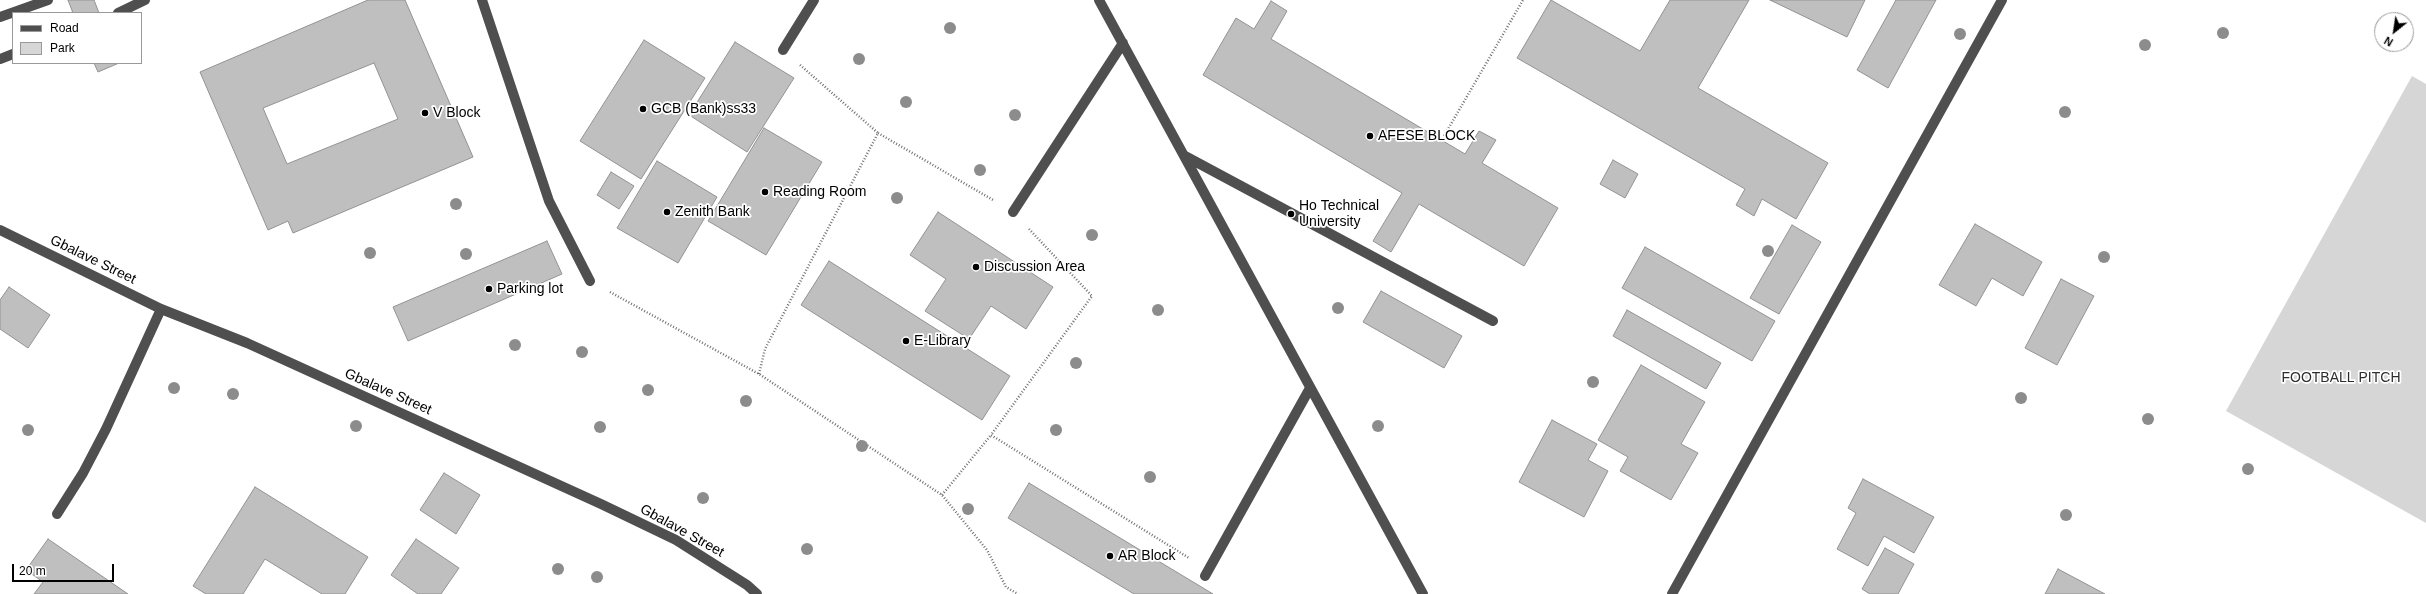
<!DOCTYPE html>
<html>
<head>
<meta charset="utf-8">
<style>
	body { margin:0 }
	#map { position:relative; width:2426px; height:594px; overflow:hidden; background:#fff; font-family:Arial,sans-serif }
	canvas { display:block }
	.legend { position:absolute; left:12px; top:12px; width:130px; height:52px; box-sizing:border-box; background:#fff; border:1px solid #999; margin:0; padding:5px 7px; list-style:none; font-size:12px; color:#000 }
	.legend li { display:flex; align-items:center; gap:8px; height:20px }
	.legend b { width:20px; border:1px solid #999 }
	.north { position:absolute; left:2374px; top:12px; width:40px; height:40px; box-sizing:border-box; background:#fff; border:1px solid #999; border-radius:50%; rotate:210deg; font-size:11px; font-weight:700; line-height:16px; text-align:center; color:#000 }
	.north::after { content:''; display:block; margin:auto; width:14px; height:18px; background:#000; clip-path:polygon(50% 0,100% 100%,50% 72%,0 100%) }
	.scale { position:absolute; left:12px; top:564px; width:102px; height:18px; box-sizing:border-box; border:2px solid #000; border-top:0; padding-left:5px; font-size:12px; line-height:14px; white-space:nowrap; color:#000; -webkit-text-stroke:3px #fff; paint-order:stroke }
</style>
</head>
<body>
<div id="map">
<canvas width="2426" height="594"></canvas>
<ul class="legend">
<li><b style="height:5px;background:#4f4f4f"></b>Road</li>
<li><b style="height:11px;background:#d6d6d6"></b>Park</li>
</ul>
<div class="north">N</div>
<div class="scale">20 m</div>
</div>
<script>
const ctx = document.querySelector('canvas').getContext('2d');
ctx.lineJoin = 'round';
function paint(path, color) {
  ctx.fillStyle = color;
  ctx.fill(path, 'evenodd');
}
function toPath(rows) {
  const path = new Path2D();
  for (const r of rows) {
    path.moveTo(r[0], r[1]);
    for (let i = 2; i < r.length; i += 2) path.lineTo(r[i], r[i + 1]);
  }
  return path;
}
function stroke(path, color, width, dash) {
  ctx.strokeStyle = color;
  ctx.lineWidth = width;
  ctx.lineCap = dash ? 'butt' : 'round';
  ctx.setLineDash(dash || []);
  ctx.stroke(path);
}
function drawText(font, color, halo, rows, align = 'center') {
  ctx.font = font + ' Arial,sans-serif';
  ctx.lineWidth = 3.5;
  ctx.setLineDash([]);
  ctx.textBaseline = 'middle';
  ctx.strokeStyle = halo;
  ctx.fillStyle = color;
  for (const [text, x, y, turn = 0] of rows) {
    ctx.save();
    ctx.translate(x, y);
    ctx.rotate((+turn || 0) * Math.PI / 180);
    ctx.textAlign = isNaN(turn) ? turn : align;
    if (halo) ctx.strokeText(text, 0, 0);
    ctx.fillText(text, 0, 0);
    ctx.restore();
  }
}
paint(toPath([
	[2412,76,2426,84,2426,523,2226,411]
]), '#d6d6d6');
const building = toPath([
	[68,0,94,0,99,13,73,13,68,0],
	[368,0,405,0,473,157,293,233,288,221,268,230,200,72,368,0],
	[374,63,398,119,287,164,263,108,374,63],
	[1551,0,1640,51,1670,0,1749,0,1698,88,1828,163,1796,219,1762,199,1754,216,1736,205,1745,189,1517,58,1551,0],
	[1770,0,1865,0,1847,37,1770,0],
	[1896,0,1936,0,1888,88,1857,70,1896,0],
	[1271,1,1287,11,1271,39,1465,154,1479,131,1496,140,1482,163,1558,208,1524,266,1419,204,1391,252,1373,241,1402,193,1203,75,1236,18,1254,29,1271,1],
	[644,40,705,78,641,179,580,141,644,40],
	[735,42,794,78,747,152,689,115,735,42],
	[94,63,119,63,98,72,94,63],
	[764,128,822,162,766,255,708,221,764,128],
	[1613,160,1638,174,1625,198,1600,184,1613,160],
	[657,161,717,197,678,263,617,228,657,161],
	[611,172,634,186,619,209,597,195,611,172],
	[938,212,1053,287,1026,329,991,306,969,339,925,311,946,279,910,255,938,212],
	[1975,224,2042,262,2023,296,1992,278,1976,306,1939,285,1975,224],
	[1792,225,1821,242,1779,314,1750,298,1792,225],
	[547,241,562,274,408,341,393,307,547,241],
	[1645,247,1775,321,1752,361,1622,288,1645,247],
	[829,261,1010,376,982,420,801,305,829,261],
	[2061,279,2094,296,2057,365,2025,348,2061,279],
	[9,287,50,315,28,348,0,329,0,300,9,287],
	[1381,291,1462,336,1444,368,1363,322,1381,291],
	[1627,310,1721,363,1706,389,1613,336,1627,310],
	[1641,365,1705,402,1681,444,1698,453,1671,500,1620,471,1628,457,1598,440,1641,365],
	[1552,420,1597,444,1588,460,1608,471,1584,517,1519,482,1552,420],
	[444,473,480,495,456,534,420,510,444,473],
	[1863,479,1934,517,1914,553,1884,536,1868,566,1837,549,1856,513,1848,508,1863,479],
	[1029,483,1213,594,1134,594,1008,518,1029,483],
	[255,487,368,557,345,594,322,594,265,559,243,594,206,594,193,586,255,487],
	[48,539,128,594,34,594,43,582,26,570,48,539],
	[416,539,459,568,441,594,418,594,391,575,416,539],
	[1885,548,1914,564,1898,594,1870,594,1862,589,1885,548],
	[2058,569,2105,594,2045,594,2058,569]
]);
paint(building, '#bfbfbf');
stroke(building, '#939393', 1);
stroke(toPath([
	[878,133,993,200],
	[1444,136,1523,0],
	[1029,229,1092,296,991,435,1189,558],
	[610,292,759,374,942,495,987,550,1006,587,1018,594],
	[759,374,765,349,878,133,800,65],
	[942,495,991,435]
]), '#717171', 2.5, [1, 2]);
stroke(toPath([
	[482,0,549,201,590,281],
	[1099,0,1423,594],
	[118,13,145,0],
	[0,17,48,0],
	[783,50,814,0],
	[0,59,13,54],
	[1185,156,1493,321],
	[1013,212,1123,43],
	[0,230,161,309,247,343,601,504,676,540,747,585,757,594],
	[57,514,83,473,106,429,161,309],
	[1205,576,1310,388],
	[1672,594,2002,0]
]), '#4f4f4f', 10);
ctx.fillStyle = '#8c8c8c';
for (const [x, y] of [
	[950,28],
	[2223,33],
	[1960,34],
	[2145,45],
	[859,59],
	[906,102],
	[2065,112],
	[1015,115],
	[980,170],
	[897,198],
	[456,204],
	[1092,235],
	[1768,251],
	[370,253],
	[466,254],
	[2104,257],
	[1338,308],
	[1158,310],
	[515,345],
	[582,352],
	[1076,363],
	[1593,382],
	[174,388],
	[648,390],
	[233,394],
	[2021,398],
	[746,401],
	[2148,419],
	[356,426],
	[1378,426],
	[600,427],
	[28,430],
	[1056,430],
	[862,446],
	[2248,469],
	[1150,477],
	[703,498],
	[968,509],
	[2066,515],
	[807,549],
	[558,569],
	[597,577]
]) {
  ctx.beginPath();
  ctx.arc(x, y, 6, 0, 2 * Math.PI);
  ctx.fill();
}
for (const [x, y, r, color] of [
	[643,109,4,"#000"],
	[425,113,4,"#000"],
	[1370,136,4,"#000"],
	[765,192,4,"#000"],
	[667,212,4,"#000"],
	[1291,214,4,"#000"],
	[976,267,4,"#000"],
	[489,289,4,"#000"],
	[906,341,4,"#000"],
	[1110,556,4,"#000"]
]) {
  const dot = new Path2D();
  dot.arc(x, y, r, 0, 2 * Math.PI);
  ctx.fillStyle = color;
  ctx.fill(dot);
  stroke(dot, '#fff', 1.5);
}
drawText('14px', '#000', '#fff', [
	["GCB (Bank)ss33",651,109],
	["V Block",433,113],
	["AFESE BLOCK",1378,136],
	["Reading Room",773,192],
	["Ho Technical",1299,206],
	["University",1299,222],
	["Zenith Bank",675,212],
	["Discussion Area",984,267],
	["Parking lot",497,289],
	["E-Library",914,341],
	["AR Block",1118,556]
], 'left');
drawText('14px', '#000', '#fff', [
	["Gbalave Street",93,260,26],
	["Gbalave Street",388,392,24],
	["Gbalave Street",682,531,29]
]);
drawText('14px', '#2d2d2d', '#fff', [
	["FOOTBALL PITCH",2341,378]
]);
</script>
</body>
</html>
